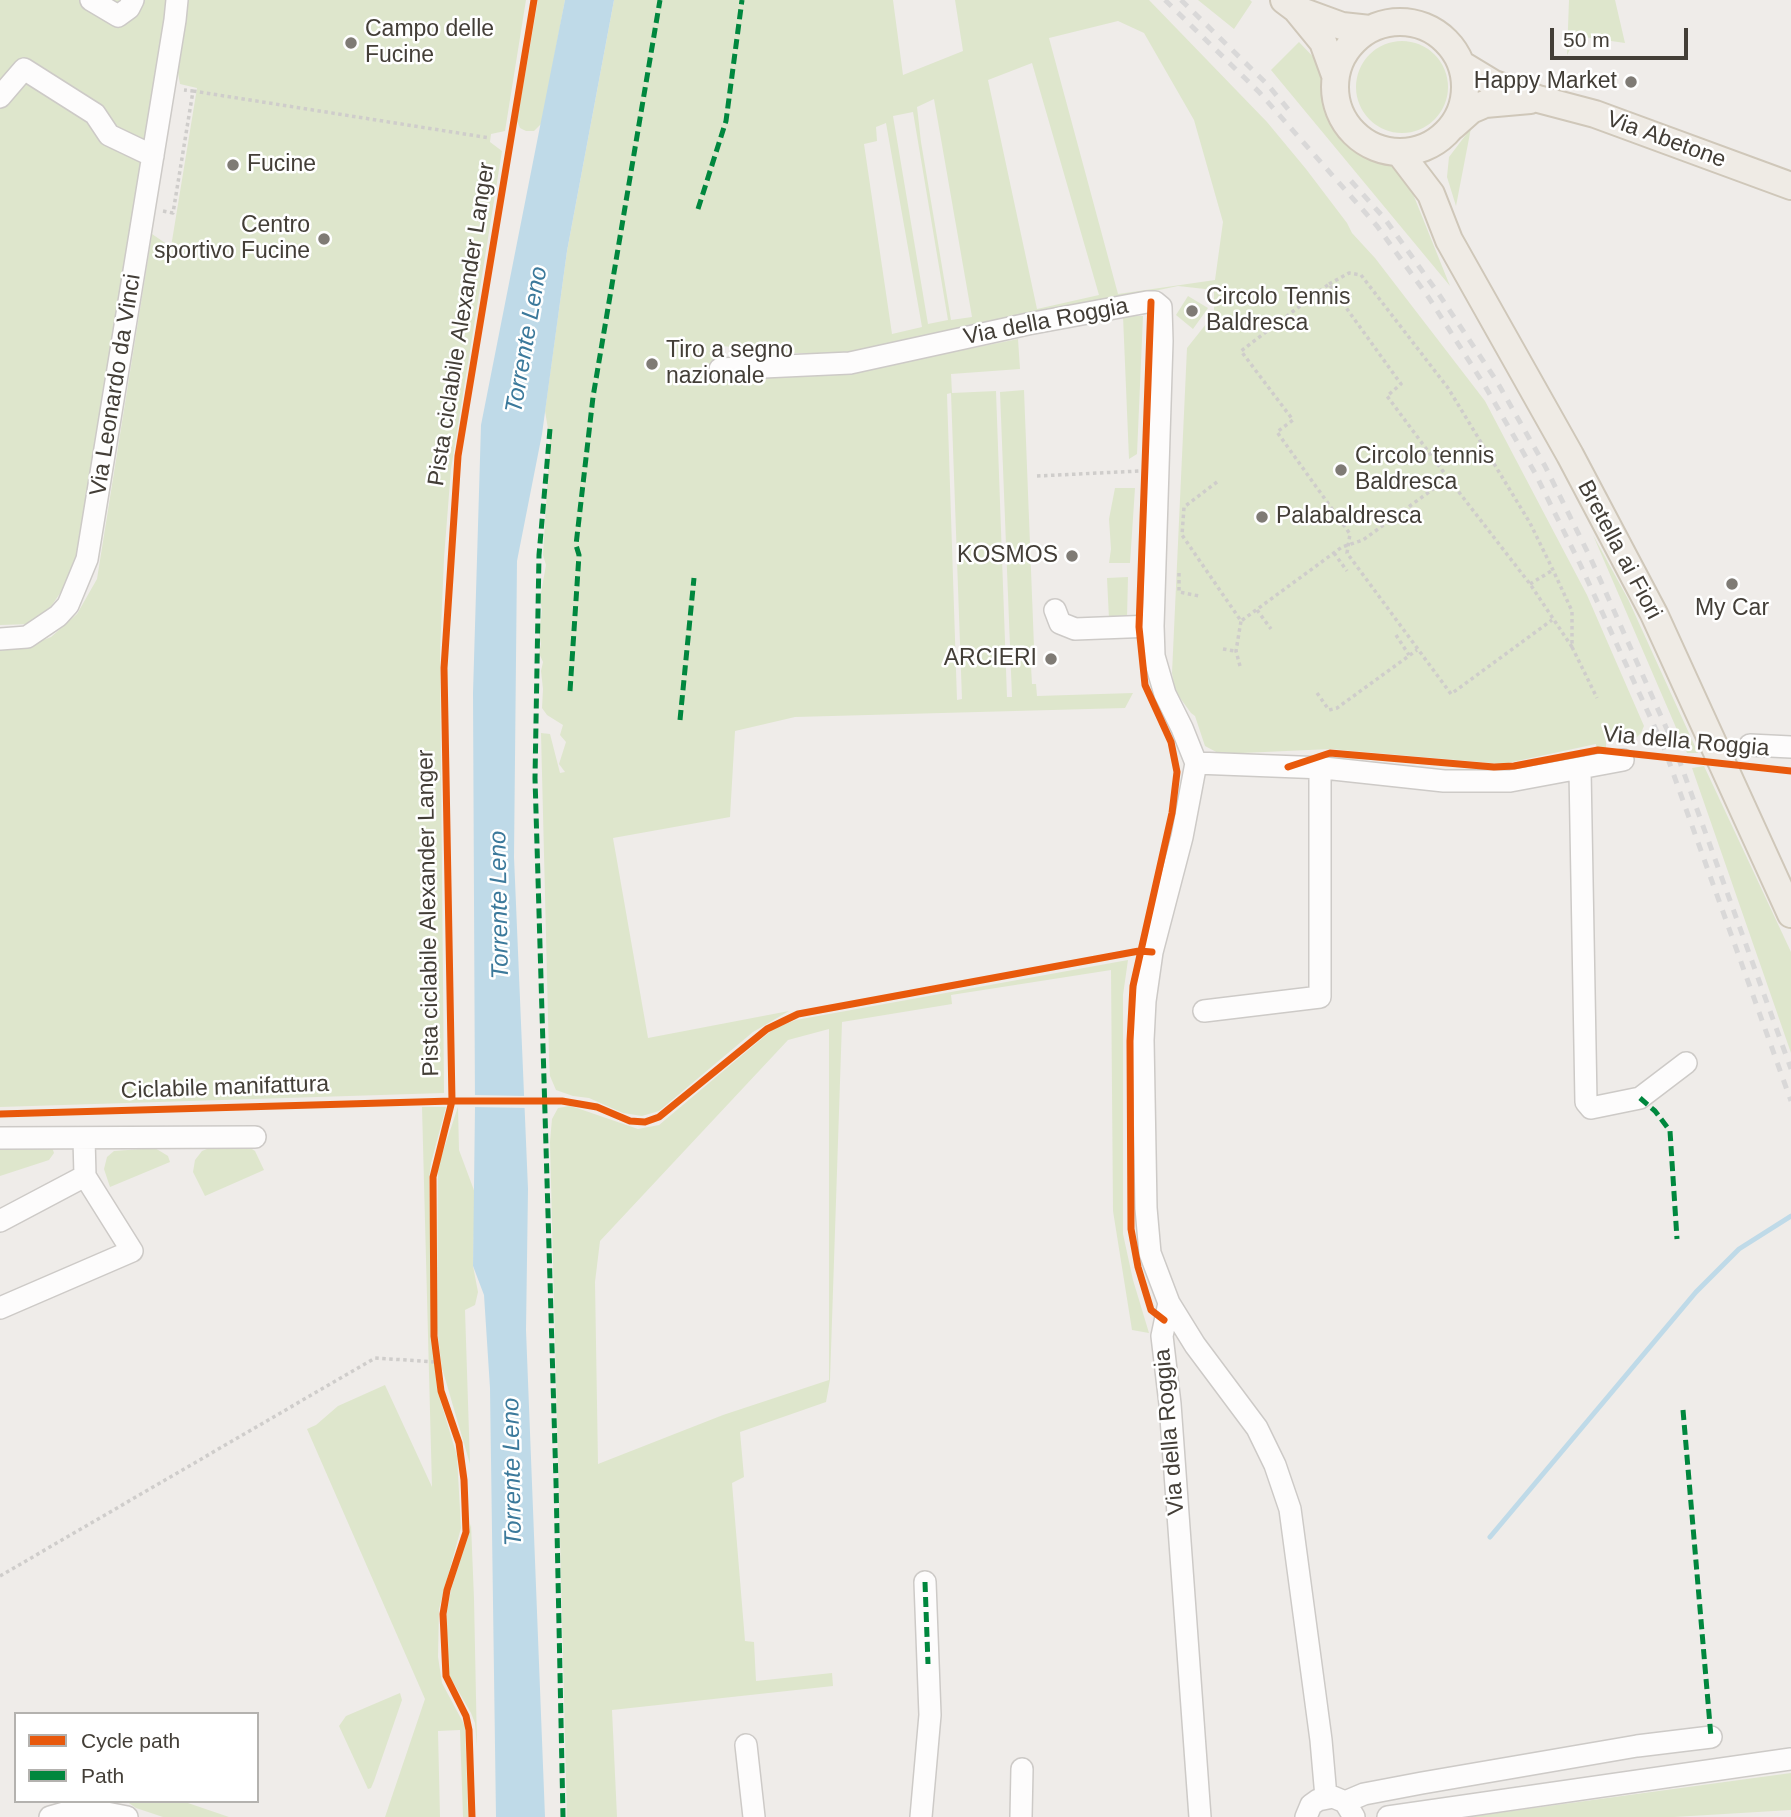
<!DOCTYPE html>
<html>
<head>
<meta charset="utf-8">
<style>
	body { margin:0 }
	#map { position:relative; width:1791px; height:1817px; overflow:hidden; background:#efece9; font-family:Helvetica,sans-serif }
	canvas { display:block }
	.legend { position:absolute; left:14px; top:1712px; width:245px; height:91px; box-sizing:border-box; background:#fff; border:2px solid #b4b2af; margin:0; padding:9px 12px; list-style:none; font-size:21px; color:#433e37 }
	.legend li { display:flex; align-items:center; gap:14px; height:35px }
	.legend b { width:35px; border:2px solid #b4b2af }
	.scale { position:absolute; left:1550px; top:28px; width:138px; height:32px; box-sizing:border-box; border:4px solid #433e37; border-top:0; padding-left:9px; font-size:21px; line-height:24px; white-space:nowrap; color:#433e37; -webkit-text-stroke:5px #fff; paint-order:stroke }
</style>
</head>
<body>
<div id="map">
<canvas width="1791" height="1817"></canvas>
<ul class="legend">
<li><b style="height:9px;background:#e8590c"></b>Cycle path</li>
<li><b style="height:9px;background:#00873e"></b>Path</li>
</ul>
<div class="scale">50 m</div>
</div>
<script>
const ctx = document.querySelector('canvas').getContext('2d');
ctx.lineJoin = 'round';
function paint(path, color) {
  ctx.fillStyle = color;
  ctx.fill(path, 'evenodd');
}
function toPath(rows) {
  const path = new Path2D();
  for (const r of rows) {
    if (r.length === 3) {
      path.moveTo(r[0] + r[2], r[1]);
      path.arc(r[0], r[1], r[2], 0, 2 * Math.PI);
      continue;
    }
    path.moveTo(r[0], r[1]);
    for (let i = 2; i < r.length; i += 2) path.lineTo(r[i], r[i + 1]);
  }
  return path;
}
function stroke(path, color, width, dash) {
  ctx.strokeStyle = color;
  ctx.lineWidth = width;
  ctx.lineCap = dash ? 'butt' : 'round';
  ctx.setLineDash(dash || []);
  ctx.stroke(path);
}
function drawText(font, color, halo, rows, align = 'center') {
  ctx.font = font + ' Helvetica,sans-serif';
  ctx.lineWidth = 5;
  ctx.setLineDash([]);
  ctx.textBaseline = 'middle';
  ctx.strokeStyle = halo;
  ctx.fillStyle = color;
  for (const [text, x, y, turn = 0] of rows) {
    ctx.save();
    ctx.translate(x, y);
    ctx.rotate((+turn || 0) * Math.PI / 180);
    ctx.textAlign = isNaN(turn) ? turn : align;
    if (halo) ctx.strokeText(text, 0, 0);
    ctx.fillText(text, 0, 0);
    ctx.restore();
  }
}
paint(toPath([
	[0,0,165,0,166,8,74,573,50,608,32,624,0,625],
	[188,0,526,0,505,131,491,134,490,142,502,151,451,469,444,558,440,653,444,1093,0,1107,0,651,28,646,51,637,77,614,97,579,152,234,171,247,197,88,180,84,177,68],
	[538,0,565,0,542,123,534,131,526,131,520,128,517,121],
	[614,0,893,0,903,75,963,51,955,0,1149,0,1267,122,1306,169,1347,223,1352,233,1375,258,1485,401,1587,595,1644,726,1641,733,1636,738,1630,738,1624,730,1606,736,1606,750,1598,757,1596,744,1503,764,1331,749,1220,754,1205,746,1195,716,1191,713,1175,691,1172,673,1187,348,1214,314,1214,290,1178,286,1087,305,988,322,849,353,793,353,791,357,765,358,763,350,722,346,721,359,733,377,746,380,800,375,952,348,953,352,1018,339,1020,369,951,374,952,393,996,391,1007,697,1012,697,1000,392,1024,390,1034,647,1030,648,1032,684,1036,684,1037,696,1133,693,1125,708,795,717,735,731,730,817,613,838,648,1038,789,1011,753,1032,659,1111,642,1116,623,1113,589,1098,573,1096,556,1090,550,1076,549,1057,541,733,550,734,560,773,565,772,559,764,566,742,560,735,563,725,547,715,542,708,543,689,541,671,543,662,539,653,541,644,539,634,542,610,540,599,546,565,543,555,550,441,545,411,567,251],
	[1118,21,1144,33,1194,120,1223,222,1215,280,1118,294,1049,38],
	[1032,63,1099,295,1037,309,988,80],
	[934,99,972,317,951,320,921,142,917,107],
	[913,112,948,320,928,324,893,116],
	[886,123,922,327,892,334,864,144,877,141,876,127],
	[951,393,962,699,957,700,947,394],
	[1198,0,1250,0,1252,2,1234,29],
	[1569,0,1615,0,1625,43,1577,36,1567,55],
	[1402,87,46],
	[1299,42,1320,64,1323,74,1322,101,1326,115,1334,128,1360,149,1385,155,1394,160,1407,179,1450,286,1271,70],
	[1471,128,1456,206,1447,177,1449,157],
	[1188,296,1208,308,1193,329,1176,315],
	[1123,316,1143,316,1137,454,1129,459],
	[1115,488,1135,488,1130,563,1109,563,1111,549,1109,519],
	[1593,535,1628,599,1698,753,1687,753],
	[1128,577,1127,618,1109,619,1107,578],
	[1704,766,1791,952,1791,1053,1692,768],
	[1128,960,1123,995,1123,1234,1133,1280,1149,1333,1132,1330,1113,1211,1111,970,951,995,952,1004,842,1022,830,1380,826,1402,740,1432,744,1477,732,1483,745,1641,754,1642,756,1681,832,1673,833,1686,612,1710,617,1817,567,1817,550,1142,552,1119,558,1108,570,1106,577,1108,638,1129,659,1125,765,1036,775,1028,796,1020],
	[829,1029,829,1380,723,1415,598,1464,595,1282,600,1241,788,1040],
	[422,1107,446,1107,431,1163,429,1179,433,1340,437,1389,457,1456,461,1528,439,1609,438,1657,442,1683,465,1726,468,1817,463,1817,460,1730,438,1731,440,1817,385,1817,425,1699,307,1429,316,1425,338,1406,385,1385,432,1487],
	[458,1107,459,1150,475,1193,473,1266,478,1292,475,1305,465,1310,470,1464,442,1368,437,1330,438,1166],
	[51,1144,54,1153,49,1160,0,1176,0,1145],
	[214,1146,249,1147,255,1151,264,1170,205,1196,193,1172,195,1160,202,1151],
	[155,1148,168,1156,170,1162,110,1187,104,1169,107,1157,114,1151],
	[471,1524,474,1599,477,1747,475,1723,471,1713,449,1675,446,1632,447,1611,451,1590],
	[400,1693,402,1700,374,1781,371,1788,368,1789,339,1726,346,1716],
	[1791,1773,1791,1810,1674,1817,1468,1817],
	[126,1801,182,1801,229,1817,163,1817,136,1808]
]), '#dee6cc');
paint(toPath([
	[565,0,614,0,567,251,542,434,517,561,514,857,528,1189,526,1330,545,1817,496,1817,490,1388,484,1295,473,1266,475,1107,473,693,481,425]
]), '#bfdae8');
paint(toPath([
	[472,1095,527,1096,528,1108,472,1107]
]), '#efece9');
stroke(toPath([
	[1490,1537,1696,1292,1739,1249,1791,1216]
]), '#bfdae8', 5);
const minor = toPath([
	[91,0,118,16,129,8,133,0],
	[0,97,24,69,95,114,109,135,153,156],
	[720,369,850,363,1028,324,1147,302,1155,302,1161,307,1162,341,1153,626,1154,656,1165,694,1182,728,1196,763,1182,837,1152,952,1145,1001,1143,1040,1146,1208,1150,1253,1169,1303,1195,1345,1257,1428,1275,1465,1290,1509,1321,1740,1326,1797],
	[1055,610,1060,623,1075,629,1153,626],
	[0,639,27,637,58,616,68,605,87,559,175,20,177,0],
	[1750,745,1791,747],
	[1196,763,1324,768,1444,781,1510,781,1623,760],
	[1580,770,1586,1102,1591,1108,1640,1098,1686,1063],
	[1204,1011,1320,997,1320,768],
	[0,1138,255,1137],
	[0,1221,85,1176],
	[1169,1303,1162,1336,1170,1404,1200,1817],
	[0,1308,132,1251,85,1176,84,1138],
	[746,1745,754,1817],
	[1345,1802,1364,1794,1422,1783,1637,1746,1711,1737],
	[50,1817,71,1811,91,1810,127,1817],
	[921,1817,930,1715,925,1582],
	[1021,1817,1022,1769],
	[1306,1817,1311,1805,1318,1800,1333,1797,1345,1802,1354,1817],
	[1388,1817,1791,1759]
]);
const major = toPath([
	[1284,0,1296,9,1323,42,1335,75],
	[1301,11,1342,26,1370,29],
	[1400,87,65],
	[1461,64,1494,84,1538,99,1595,114,1791,186],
	[1453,126,1471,110,1485,104,1530,100],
	[1399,152,1431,194,1449,240,1570,455,1654,614,1791,914]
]);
stroke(minor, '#cdcac7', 24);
stroke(major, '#cfc7b9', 30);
stroke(toPath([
	[193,91,490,138],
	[163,211,173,213,193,91,184,90],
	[1329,284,1349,273,1361,275,1448,388,1530,523,1553,570,1572,611,1572,647,1530,584,1448,478,1387,396,1401,384,1329,284,1241,351,1293,420,1277,432,1350,534,1347,553,1451,694,1552,620],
	[1037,476,1140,471],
	[1217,482,1184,507,1182,535,1241,621,1342,547,1363,540,1447,479],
	[1334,553,1347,571],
	[1179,573,1179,592,1199,596],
	[1530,584,1553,570],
	[1257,610,1271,629],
	[1396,635,1409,655],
	[1572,647,1597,698],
	[1223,649,1235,651],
	[1240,666,1236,651,1241,621],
	[1317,693,1329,710,1337,708,1417,650],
	[0,1576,375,1358,436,1362]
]), '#cfcdcb', 3.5, [3.5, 3.5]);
stroke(minor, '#fdfcfc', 21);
stroke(major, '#efebe5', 26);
stroke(toPath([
	[1165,0,1259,92,1377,226,1429,298,1485,386,1535,473,1580,564,1663,745,1791,1101],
	[1181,0,1267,84,1293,115],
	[1351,181,1385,219,1438,293,1496,380,1545,466,1590,557,1673,743,1791,1069]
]), '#d9d8d8', 5, [9, 9]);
stroke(toPath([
	[698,209,726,121,742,0],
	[550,429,539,555,535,778,556,1482,563,1817],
	[570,691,579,555,576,545,593,397,660,0],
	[680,720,694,578],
	[1640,1098,1655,1111,1670,1131,1677,1239],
	[1683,1410,1711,1737],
	[925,1582,928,1664]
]), '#00873e', 5, [10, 5]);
stroke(toPath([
	[1151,302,1139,627,1145,685,1171,742,1177,772,1172,813,1133,986,1130,1041,1131,1229,1138,1267,1151,1310,1164,1320],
	[1288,767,1330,753,1494,767,1514,766,1598,750,1791,771],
	[0,1114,452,1101,562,1101,597,1107,630,1121,645,1122,659,1117,767,1029,798,1014,1139,951,1152,952],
	[472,1817,469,1730,466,1716,446,1676,443,1614,447,1590,466,1532,464,1480,459,1443,441,1391,434,1336,433,1177,452,1101,444,668,458,456,534,0]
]), '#e8590c', 7);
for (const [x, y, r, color] of [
	[351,43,7,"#7f7b75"],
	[1631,82,7,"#7f7b75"],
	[233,165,7,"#7f7b75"],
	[324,239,7,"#7f7b75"],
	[1192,311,7,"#7f7b75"],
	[652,364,7,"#7f7b75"],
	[1341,470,7,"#7f7b75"],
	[1262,517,7,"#7f7b75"],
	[1072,556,7,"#7f7b75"],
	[1732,584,7,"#7f7b75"],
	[1051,659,7,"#7f7b75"]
]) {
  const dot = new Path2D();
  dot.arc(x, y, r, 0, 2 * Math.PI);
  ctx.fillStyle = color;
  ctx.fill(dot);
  stroke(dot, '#fff', 2.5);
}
drawText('23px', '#433e37', '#fff', [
	["Campo delle",365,30],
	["Fucine",365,56],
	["Happy Market",1617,82,"right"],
	["Fucine",247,165],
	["Centro",310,226,"right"],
	["sportivo Fucine",310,252,"right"],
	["Circolo Tennis",1206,298],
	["Baldresca",1206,324],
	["Tiro a segno",666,351],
	["nazionale",666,377],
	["Circolo tennis",1355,457],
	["Baldresca",1355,483],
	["Palabaldresca",1276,517],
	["KOSMOS",1058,556,"right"],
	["My Car",1732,609,"center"],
	["ARCIERI",1037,659,"right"]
], 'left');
drawText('23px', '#433e37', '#fff', [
	["Via Abetone",1666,140,20],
	["Via della Roggia",1046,322,-11],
	["Pista ciclabile Alexander Langer",462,324,-81],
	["Via Leonardo da Vinci",116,385,-81],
	["Bretella ai Fiori",1619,550,62],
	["Via della Roggia",1686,742,5],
	["Pista ciclabile Alexander Langer",429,913,-91],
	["Ciclabile manifattura",225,1088,-2],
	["Via della Roggia",1170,1432,-95]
]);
drawText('italic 24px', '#3b799b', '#fff', [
	["Torrente Leno",527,340,-80],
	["Torrente Leno",500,905,-91],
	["Torrente Leno",513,1472,-91]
]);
</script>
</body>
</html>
